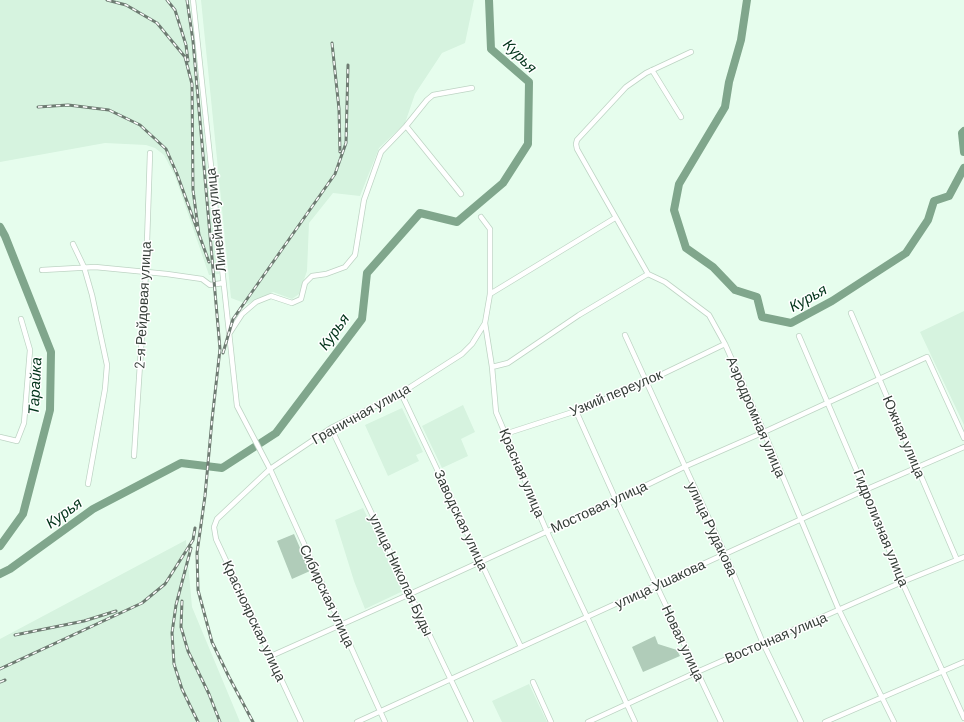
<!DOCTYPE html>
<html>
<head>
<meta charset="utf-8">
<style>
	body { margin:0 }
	canvas { display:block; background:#e6fded }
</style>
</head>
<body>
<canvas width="964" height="722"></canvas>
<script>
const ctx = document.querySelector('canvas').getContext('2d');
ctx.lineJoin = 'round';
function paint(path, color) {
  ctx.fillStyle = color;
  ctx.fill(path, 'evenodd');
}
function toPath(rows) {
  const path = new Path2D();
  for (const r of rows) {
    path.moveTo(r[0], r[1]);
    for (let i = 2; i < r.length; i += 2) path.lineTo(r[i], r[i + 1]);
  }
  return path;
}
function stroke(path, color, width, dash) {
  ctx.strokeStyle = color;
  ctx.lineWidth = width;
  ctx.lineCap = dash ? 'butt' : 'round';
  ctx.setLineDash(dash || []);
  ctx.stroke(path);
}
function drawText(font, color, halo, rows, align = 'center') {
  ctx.font = font + ' Barlow,sans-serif';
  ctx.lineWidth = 3;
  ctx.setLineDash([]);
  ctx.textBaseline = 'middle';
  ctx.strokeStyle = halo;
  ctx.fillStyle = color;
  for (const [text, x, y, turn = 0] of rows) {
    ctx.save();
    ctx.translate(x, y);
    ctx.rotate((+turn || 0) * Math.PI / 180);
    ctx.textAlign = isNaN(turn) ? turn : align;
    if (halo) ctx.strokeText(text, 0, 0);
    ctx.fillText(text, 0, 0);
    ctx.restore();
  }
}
paint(toPath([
	[0,0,189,0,219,274,209,275,175,176,164,155,155,148,146,145,105,143,0,162],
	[201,0,474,0,465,43,442,53,415,94,405,123,379,148,360,196,333,193,309,223,307,271,299,294,292,299,273,292,247,304,231,298],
	[964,311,964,425,920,332],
	[463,405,475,432,461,439,468,456,442,468,422,426],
	[402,408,423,452,416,455,419,461,388,476,365,425],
	[363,508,403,591,365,609,354,581,335,520],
	[186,540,192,607,240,722,0,722,0,639],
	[529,684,547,722,502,722,492,701]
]), '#d6f3df');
paint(toPath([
	[294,534,310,571,292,579,277,541],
	[655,636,658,644,677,650,680,656,643,672,632,647]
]), '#b0ccb9');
stroke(toPath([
	[747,0,741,40,729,82,725,107,679,184,674,210,686,248,713,267,735,290,757,297,762,317,791,323,832,301,906,253,928,220,934,201,949,196,964,168],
	[964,131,962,133,964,152],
	[0,227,5,236,51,352,50,410,23,514,0,546],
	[0,574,10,569,93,509,181,463,222,468,276,433,362,319,367,273,420,213,457,222,503,183,528,144,529,82,491,49,489,0]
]), '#80a68c', 8);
const minor = toPath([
	[193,0,237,406,270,469,385,722],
	[691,52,646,73,626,87,577,140,576,144,577,149,648,274,665,282,709,315,725,344,764,432,839,610,894,722],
	[652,70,681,117],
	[406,126,461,194],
	[481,217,490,229,490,294,485,323,492,367,496,412,547,532,587,617,635,722],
	[73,244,84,267,92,295,107,365,105,389,88,484],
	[42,270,95,267,167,274,202,279,210,285,223,283],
	[490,294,615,218],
	[851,313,957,560],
	[229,334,242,314,256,302,271,296,292,303,301,299,305,283,312,276,326,274,345,267,355,255,364,200,381,152,406,126,427,100,433,95,472,88],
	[625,335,725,554,763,643,801,722],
	[799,336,865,490,902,582,964,718],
	[492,367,508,363,579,315,648,274],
	[401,393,521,647],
	[576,411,616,500,721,722],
	[331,428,471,722],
	[505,434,576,411,646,382,725,344],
	[0,437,17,441,24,423,30,350,21,319],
	[134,456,146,272,150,153],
	[271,656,410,594,616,500,684,467,764,432,927,357,964,438],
	[533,682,551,722],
	[301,722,216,539,214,527,217,519,270,469,331,428,401,393,462,354,472,344,485,323],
	[357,722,865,490,964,447],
	[588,722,697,672,902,582,964,557],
	[825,722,964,662]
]);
stroke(minor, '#bed4c4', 6);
stroke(minor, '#fff', 4.5);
const rail = toPath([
	[107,0,126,5,157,23,185,57,192,84,193,190,199,235],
	[167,0,175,10,186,45,188,61],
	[187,0,193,41,220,349,212,420,205,496,197,553,198,590,212,642,229,677,253,722],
	[332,43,339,109,340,152],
	[38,107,68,105,109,110,140,125,166,149,177,174,209,262],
	[223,353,233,319,335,174,346,143,348,65],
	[191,548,176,605,172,633,174,664,182,689,198,722],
	[182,601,181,627,188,651,209,694,220,722],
	[15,635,84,621,116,611],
	[0,669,142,603,165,584,193,540,195,528],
	[0,682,5,680]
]);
stroke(rail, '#6e7b72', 3);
stroke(rail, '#fff', 1.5, [4.5]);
drawText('14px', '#353e38', '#fff', [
	["Линейная улица",216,220,-96],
	["2-я Рейдовая улица",143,305,-87],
	["Узкий переулок",616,393,-23],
	["Граничная улица",361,414,-29],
	["Аэродромная улица",756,417,67],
	["Южная улица",904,437,67],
	["Красная улица",522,473,67],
	["Мостовая улица",599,507,-25],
	["Заводская улица",461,520,65],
	["Гидролизная улица",881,528,68],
	["улица Рудакова",712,529,65],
	["улица Николая Буды",401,575,65],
	["улица Ушакова",660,584,-25],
	["Сибирская улица",327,596,65],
	["Красноярская улица",254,621,65],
	["Восточная улица",776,638,-23],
	["Новая улица",683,643,65]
]);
drawText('italic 15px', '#013319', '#fff', [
	["Курья",520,56,45],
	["Курья",808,298,-29],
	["Курья",334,332,-54],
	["Тарайка",35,386,-87],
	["Курья",64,513,-36]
]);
</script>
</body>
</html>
